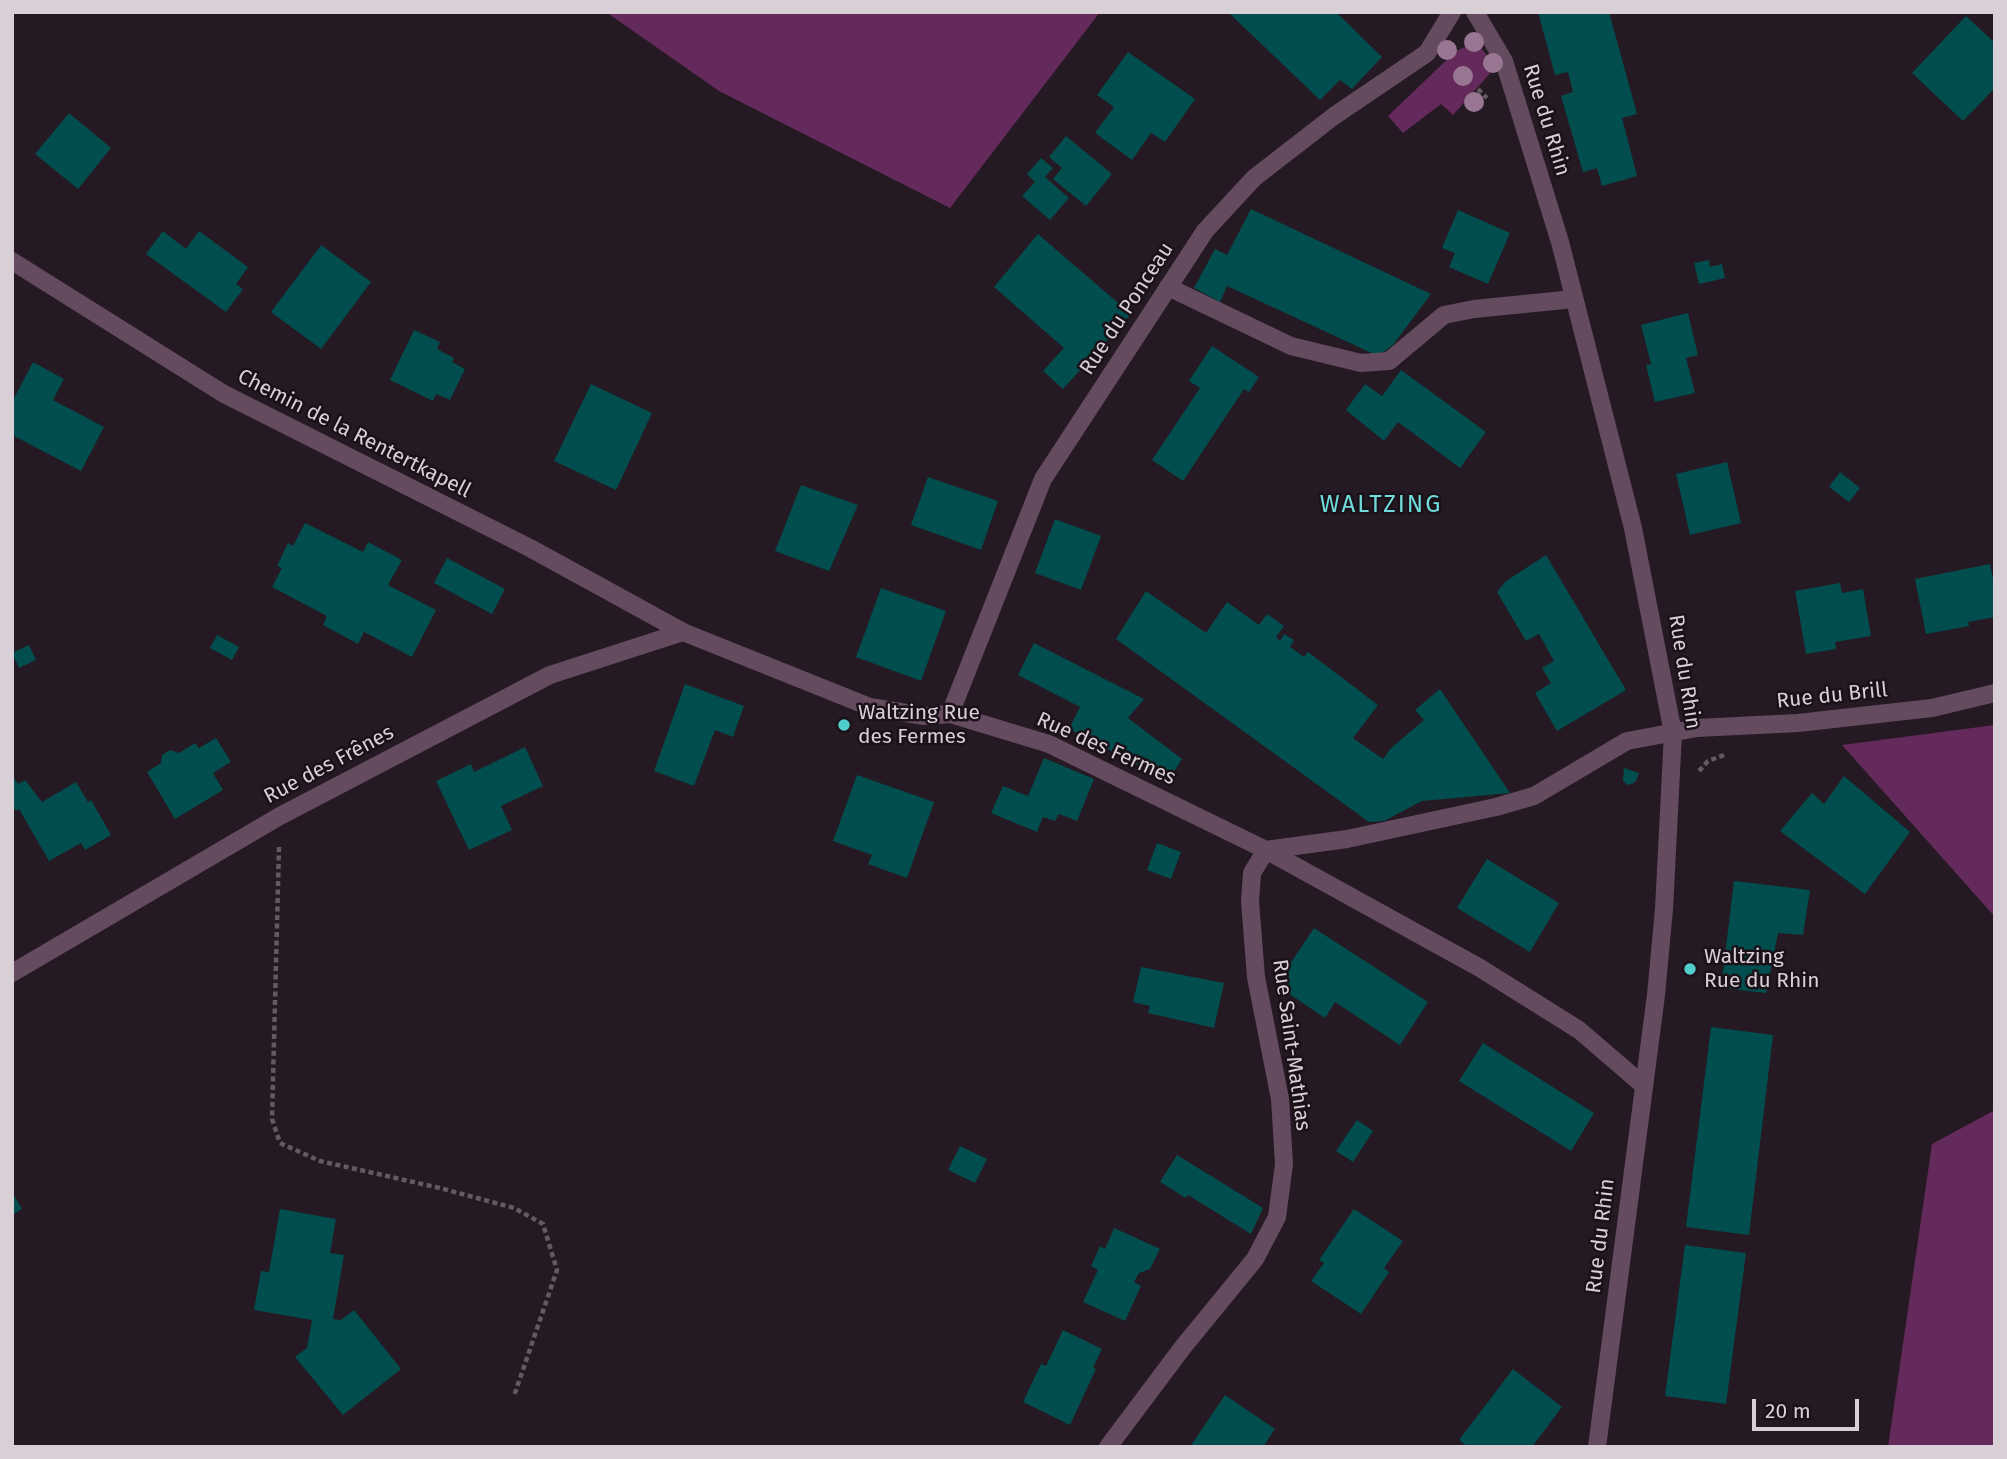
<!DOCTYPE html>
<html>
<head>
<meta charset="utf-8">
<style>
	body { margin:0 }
	#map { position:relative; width:2007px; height:1459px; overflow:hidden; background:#251a23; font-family:"Fira Sans",sans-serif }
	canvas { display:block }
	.frame { position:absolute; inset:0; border:14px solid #d8d0d6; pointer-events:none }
	.scale { position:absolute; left:1752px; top:1399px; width:107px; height:32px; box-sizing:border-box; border:4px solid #d8d0d6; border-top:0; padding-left:9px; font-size:21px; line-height:24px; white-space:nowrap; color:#d8d0d6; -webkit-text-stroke:5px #1b1119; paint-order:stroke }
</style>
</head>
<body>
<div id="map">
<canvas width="2007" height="1459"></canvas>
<div class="frame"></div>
<div class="scale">20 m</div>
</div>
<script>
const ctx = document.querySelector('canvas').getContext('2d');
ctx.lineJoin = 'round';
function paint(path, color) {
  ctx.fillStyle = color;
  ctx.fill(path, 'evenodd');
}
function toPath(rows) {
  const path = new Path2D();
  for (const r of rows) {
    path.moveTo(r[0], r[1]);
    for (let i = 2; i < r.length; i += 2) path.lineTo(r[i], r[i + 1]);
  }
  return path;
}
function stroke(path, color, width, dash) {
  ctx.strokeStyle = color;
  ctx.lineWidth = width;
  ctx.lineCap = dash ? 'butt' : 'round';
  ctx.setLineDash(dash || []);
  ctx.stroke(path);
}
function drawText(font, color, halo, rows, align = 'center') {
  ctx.font = font + ' "Fira Sans",sans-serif';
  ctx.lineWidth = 5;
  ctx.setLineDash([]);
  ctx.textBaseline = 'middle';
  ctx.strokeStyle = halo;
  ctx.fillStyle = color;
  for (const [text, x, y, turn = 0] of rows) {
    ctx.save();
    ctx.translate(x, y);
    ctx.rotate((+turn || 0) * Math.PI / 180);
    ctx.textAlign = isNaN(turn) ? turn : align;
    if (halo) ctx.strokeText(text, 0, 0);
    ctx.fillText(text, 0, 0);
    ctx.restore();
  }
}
paint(toPath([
	[606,12,1100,12,950,208,719,91],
	[1467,46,1480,47,1489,58,1493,70,1453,115,1441,104,1403,133,1388,116,1456,51],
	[1995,725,1995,917,1842,745],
	[1995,1110,1995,1447,1888,1447,1932,1144]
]), '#642a5b');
paint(toPath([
	[1228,12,1336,12,1382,57,1352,89,1340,80,1320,100],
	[1538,12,1609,12,1637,114,1622,118,1637,176,1602,186,1597,168,1583,172,1561,96,1573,92,1568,72,1555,75],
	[1966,16,1995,43,1995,88,1963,121,1912,73],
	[1128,52,1195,99,1165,142,1151,133,1132,160,1095,133,1114,107,1097,95],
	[69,113,111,148,78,189,35,154],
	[1066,136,1112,174,1086,206,1053,179,1062,168,1049,157],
	[1041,158,1053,168,1045,177,1069,198,1050,220,1022,196,1035,182,1027,174],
	[1251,209,1431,294,1393,345,1378,356,1227,286,1220,302,1194,288,1215,249,1227,255],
	[1458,210,1510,233,1488,284,1449,267,1455,253,1442,248],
	[163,231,186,249,199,231,248,267,236,284,243,289,226,312,146,254],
	[1038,234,1131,314,1063,389,1043,371,1064,348,994,287],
	[321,245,371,282,321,349,271,312],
	[1709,260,1710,267,1722,264,1725,278,1699,284,1694,263],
	[1688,313,1698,355,1686,358,1695,393,1655,402,1646,365,1651,364,1641,325],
	[414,330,440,342,437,349,454,358,452,362,465,369,450,400,436,394,433,401,390,380],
	[1212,346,1259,377,1249,392,1244,389,1183,481,1152,460,1200,388,1189,381],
	[33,362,64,379,53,400,104,427,81,471,12,435,12,402],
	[1401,370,1486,432,1460,468,1398,422,1384,441,1346,410,1365,384,1382,396],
	[591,384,652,413,616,490,554,461],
	[1727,462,1741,523,1690,535,1676,474],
	[1840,472,1860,488,1849,502,1829,487],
	[928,477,998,501,981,550,911,525],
	[801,485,858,505,829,571,775,551],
	[1055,519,1101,536,1081,590,1035,573],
	[305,523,363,552,368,542,402,560,388,585,436,610,412,657,364,632,358,644,323,625,327,616,272,587,282,568,277,566,288,543,293,546],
	[1546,555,1626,690,1557,731,1535,693,1551,683,1542,668,1554,661,1539,634,1526,641,1497,592,1506,581],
	[447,558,505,589,492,614,434,583],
	[1990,564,1995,589,1995,617,1968,622,1969,626,1926,634,1915,579],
	[1840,583,1842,593,1863,589,1871,636,1835,642,1836,649,1806,654,1795,591],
	[881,588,946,611,921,681,856,657],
	[1146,591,1206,633,1227,602,1259,625,1267,614,1284,626,1276,637,1280,641,1284,634,1294,640,1290,647,1304,657,1308,652,1378,705,1353,738,1383,759,1390,749,1424,720,1415,710,1440,689,1510,793,1422,801,1384,821,1369,822,1116,639],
	[217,635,239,647,232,660,210,648],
	[1034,643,1144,699,1128,718,1182,759,1167,783,1133,762,1069,729,1080,707,1018,675],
	[29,645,36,660,19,668,12,653],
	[685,684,744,706,733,737,715,730,694,786,654,771],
	[216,738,231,762,213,773,223,790,175,819,147,772,161,763,162,755,170,750,179,753,195,743,199,748],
	[525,747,543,786,501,806,512,830,469,850,436,781,471,764,474,772],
	[1044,758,1094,779,1077,821,1059,814,1055,821,1043,817,1037,832,991,813,1003,786,1028,796],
	[1624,768,1639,773,1636,781,1632,784,1628,785,1623,781],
	[857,775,934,802,907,878,868,864,872,855,833,841],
	[1844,776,1910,832,1865,894,1780,831,1812,793,1824,804],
	[14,778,18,784,25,780,42,802,76,782,88,802,91,800,111,835,85,850,81,843,49,861,19,809,16,811,12,806],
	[1157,843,1181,852,1171,879,1147,870],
	[1487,859,1559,903,1530,952,1457,908],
	[1734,881,1810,890,1803,935,1778,933,1766,993,1721,988],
	[1314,928,1428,1002,1400,1045,1335,1002,1325,1018,1276,985],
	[1141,967,1224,983,1214,1028,1148,1013,1150,1006,1133,1002],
	[1711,1027,1773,1035,1749,1235,1686,1227],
	[1483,1043,1594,1113,1571,1151,1459,1081],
	[1357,1120,1373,1131,1353,1162,1336,1151],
	[960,1146,987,1159,975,1183,948,1170],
	[1177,1155,1263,1208,1251,1234,1188,1195,1186,1198,1160,1182],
	[12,1192,22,1209,12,1215],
	[280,1209,336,1219,330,1253,344,1255,333,1319,341,1320,354,1310,401,1369,343,1415,295,1357,307,1348,312,1320,254,1310,261,1271,269,1272],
	[1354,1209,1403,1241,1384,1268,1389,1272,1361,1314,1311,1281,1324,1263,1319,1260],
	[1114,1228,1160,1249,1150,1269,1139,1273,1134,1282,1141,1286,1125,1321,1083,1302,1098,1270,1091,1266,1100,1246,1105,1249],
	[1685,1245,1746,1253,1726,1404,1665,1396],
	[1063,1330,1102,1349,1093,1368,1096,1369,1070,1425,1023,1402,1041,1364,1046,1366],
	[1513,1369,1562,1407,1532,1447,1468,1447,1459,1440],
	[1225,1395,1275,1429,1263,1447,1190,1447]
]), '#024d4d');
stroke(toPath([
	[1478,89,1487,98],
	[1699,771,1708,761,1724,755],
	[279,847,272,1119,280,1143,320,1161,440,1188,514,1208,543,1224,557,1270,514,1396]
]), '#645a62', 4.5, [5, 3.5]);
stroke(toPath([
	[1168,287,1291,346,1361,363,1389,361,1444,315,1474,309,1574,299]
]), '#654b60', 18);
stroke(toPath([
	[950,714,1049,744,1266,850,1480,968,1579,1030,1643,1085],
	[1266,850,1347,839,1496,807,1534,796,1627,741,1697,728,1798,723,1932,708,1995,693],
	[12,973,280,816,550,675,683,632],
	[1108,1447,1183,1347,1255,1259,1277,1217,1284,1164,1280,1099,1256,977,1250,901,1252,873,1266,850]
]), '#654b60', 18);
stroke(toPath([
	[1475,12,1504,61,1560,242,1633,528,1673,733,1664,909,1656,995,1597,1447],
	[12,261,224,394,530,548,683,632,870,707,924,716,950,714,1043,479,1205,231,1254,178,1334,116,1427,53,1452,12]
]), '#654b60', 18);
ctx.fillStyle = '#997692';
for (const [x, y] of [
	[1474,42],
	[1447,50],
	[1493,63],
	[1463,76],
	[1474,102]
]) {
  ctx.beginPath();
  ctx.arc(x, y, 10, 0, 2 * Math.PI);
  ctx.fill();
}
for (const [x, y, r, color] of [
	[844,725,7,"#52cdcd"],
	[1690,969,7,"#52cdcd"]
]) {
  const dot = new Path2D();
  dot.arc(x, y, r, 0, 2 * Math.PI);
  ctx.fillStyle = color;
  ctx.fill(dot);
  stroke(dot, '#1b1119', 2.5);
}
drawText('21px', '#d8d0d6', '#1b1119', [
	["Rue du Rhin",1546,120,73],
	["Rue du Ponceau",1127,309,-57],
	["Chemin de la Rentertkapell",354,434,27],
	["Rue du Rhin",1684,672,81],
	["Rue du Brill",1832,696,-6],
	["Rue des Fermes",1106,749,24],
	["Rue des Frênes",329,765,-28],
	["Rue Saint-Mathias",1291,1045,82],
	["Rue du Rhin",1601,1236,-83]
]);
drawText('21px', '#d8d0d6', '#1b1119', [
	["Waltzing Rue",858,713],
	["des Fermes",858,737],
	["Waltzing",1704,957],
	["Rue du Rhin",1704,981]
], 'left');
ctx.letterSpacing = '2px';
drawText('24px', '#6fdcdb', '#1b1119', [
	["WALTZING",1381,505]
]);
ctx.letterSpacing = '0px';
</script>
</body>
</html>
